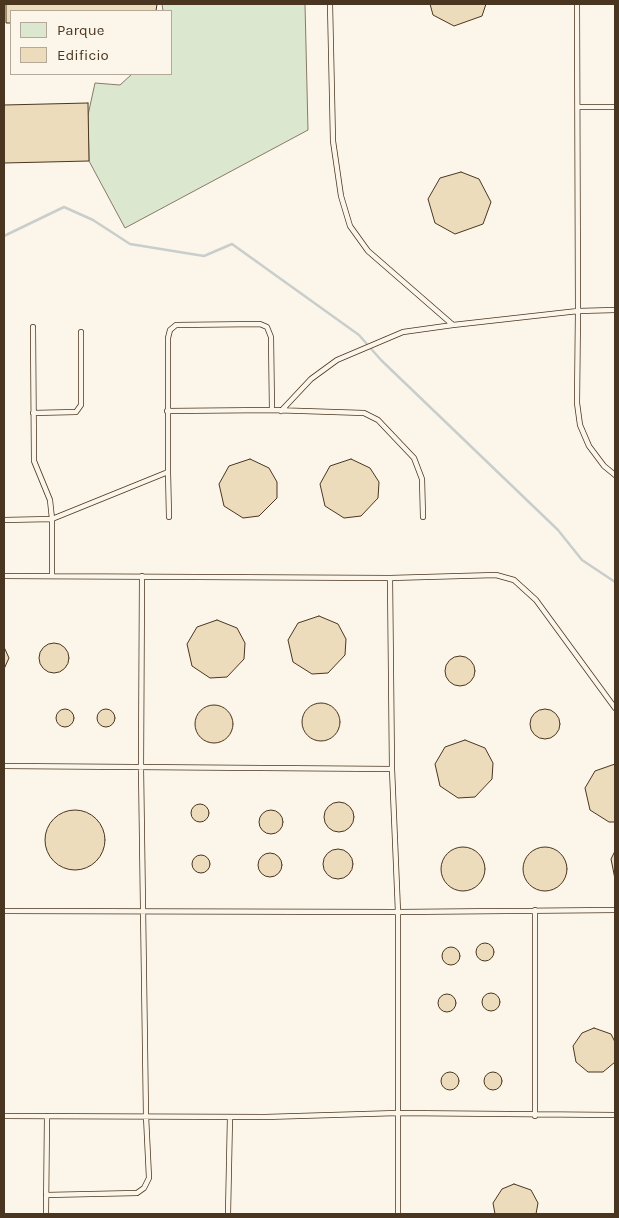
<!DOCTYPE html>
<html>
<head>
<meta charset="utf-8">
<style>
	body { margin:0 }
	#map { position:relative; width:619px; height:1218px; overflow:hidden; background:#fbf6e9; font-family:Karla,sans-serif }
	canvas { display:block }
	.frame { position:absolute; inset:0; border:5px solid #4a3520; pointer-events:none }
	.legend { position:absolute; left:10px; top:10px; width:162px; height:65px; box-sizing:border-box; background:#fbf6e9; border:1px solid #b4a999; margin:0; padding:6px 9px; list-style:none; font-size:15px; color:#4a3520 }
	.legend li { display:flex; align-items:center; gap:10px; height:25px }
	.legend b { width:25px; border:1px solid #b4a999 }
</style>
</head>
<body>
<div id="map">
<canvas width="619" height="1218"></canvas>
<div class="frame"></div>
<ul class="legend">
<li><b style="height:14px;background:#dce7d0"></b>Parque</li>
<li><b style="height:14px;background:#ecdcbc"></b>Edificio</li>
</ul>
</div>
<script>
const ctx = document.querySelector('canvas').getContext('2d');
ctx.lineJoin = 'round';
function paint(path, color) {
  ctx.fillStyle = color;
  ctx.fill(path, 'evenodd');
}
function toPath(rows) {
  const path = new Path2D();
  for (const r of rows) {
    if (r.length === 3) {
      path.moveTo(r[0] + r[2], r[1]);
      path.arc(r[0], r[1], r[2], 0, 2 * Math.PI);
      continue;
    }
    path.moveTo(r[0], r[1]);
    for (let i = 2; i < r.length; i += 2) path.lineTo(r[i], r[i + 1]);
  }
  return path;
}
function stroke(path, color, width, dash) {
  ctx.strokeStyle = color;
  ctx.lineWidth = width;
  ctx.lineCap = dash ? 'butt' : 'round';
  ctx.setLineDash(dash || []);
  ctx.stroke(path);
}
const green = toPath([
	[162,4,305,4,308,130,125,228,89,161,88,115,95,83,120,85,132,74,171,74,171,11,163,11,162,4]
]);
paint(green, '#dce7d0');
stroke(green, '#887966', 1);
stroke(toPath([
	[4,236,64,207,93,220,130,244,204,256,232,244,359,335,381,360,558,530,582,560,615,582]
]), '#c9cecd', 2.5);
const building = toPath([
	[6,4,157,4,156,11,11,11,11,23,6,23,6,4],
	[430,4,486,4,482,16,454,26,433,15,430,4],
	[88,103,89,161,4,163,4,105,88,103],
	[461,172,479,179,491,202,483,224,455,234,435,223,428,199,440,178,461,172],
	[250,459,269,468,277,482,277,498,259,516,243,518,224,506,219,484,229,466,250,459],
	[351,459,370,468,379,482,378,498,361,516,344,518,325,506,320,484,330,466,351,459],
	[319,616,338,624,346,639,345,655,328,673,312,674,293,662,288,640,298,623,319,616],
	[217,620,237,628,245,643,244,659,227,677,210,678,192,666,187,644,197,627,217,620],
	[54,658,15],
	[4,647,9,658,4,669,4,647],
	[460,671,15],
	[321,722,19],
	[214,724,19],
	[545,724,15],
	[65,718,9],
	[106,718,9],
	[465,740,485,748,493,763,492,779,475,797,458,798,440,786,435,764,445,747,465,740],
	[615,764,615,822,609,822,590,810,585,788,595,771,615,764],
	[339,817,15],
	[200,813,9],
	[271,822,12],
	[75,840,30],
	[463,869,22],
	[545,869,22],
	[338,864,15],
	[615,851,615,879,611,859,615,851],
	[270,865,12],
	[201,864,9],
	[485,952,9],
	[451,956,9],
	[491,1002,9],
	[447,1003,9],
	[594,1028,611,1034,615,1042,615,1062,603,1072,588,1072,576,1062,573,1046,582,1033,594,1028],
	[493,1081,9],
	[450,1081,9],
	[514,1184,531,1190,538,1203,536,1214,495,1214,493,1203,502,1189,514,1184]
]);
paint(building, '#ecdcbc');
stroke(building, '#4a3520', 1);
const service = toPath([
	[330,4,333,141,341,196,350,226,368,251,453,325,578,311,577,403,580,425,589,446,604,466,615,475],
	[577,4,578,311,615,310],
	[578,107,615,107],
	[33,327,34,461,50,500,52,519,52,575],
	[167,411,272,410,364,413,378,420,414,458,422,479,423,517],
	[281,411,311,379,337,360,403,332,453,325],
	[33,413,76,412,81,405,81,332],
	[168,472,169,517],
	[4,520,52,519,168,472,168,338,170,330,176,325,260,324,267,327,271,337,272,410],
	[4,576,390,578,496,575,514,580,536,600,615,708],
	[390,578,392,769,398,912,398,1214],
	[4,766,392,769],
	[535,910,535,1116],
	[4,911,398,912,615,910],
	[4,1116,265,1117,398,1113,615,1115],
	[46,1195,137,1193,144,1188,149,1178,146,1116,141,768,142,576],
	[46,1214,47,1116],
	[228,1214,230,1117]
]);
stroke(service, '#4a3520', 6);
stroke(service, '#fbf6e9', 4.5);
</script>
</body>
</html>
